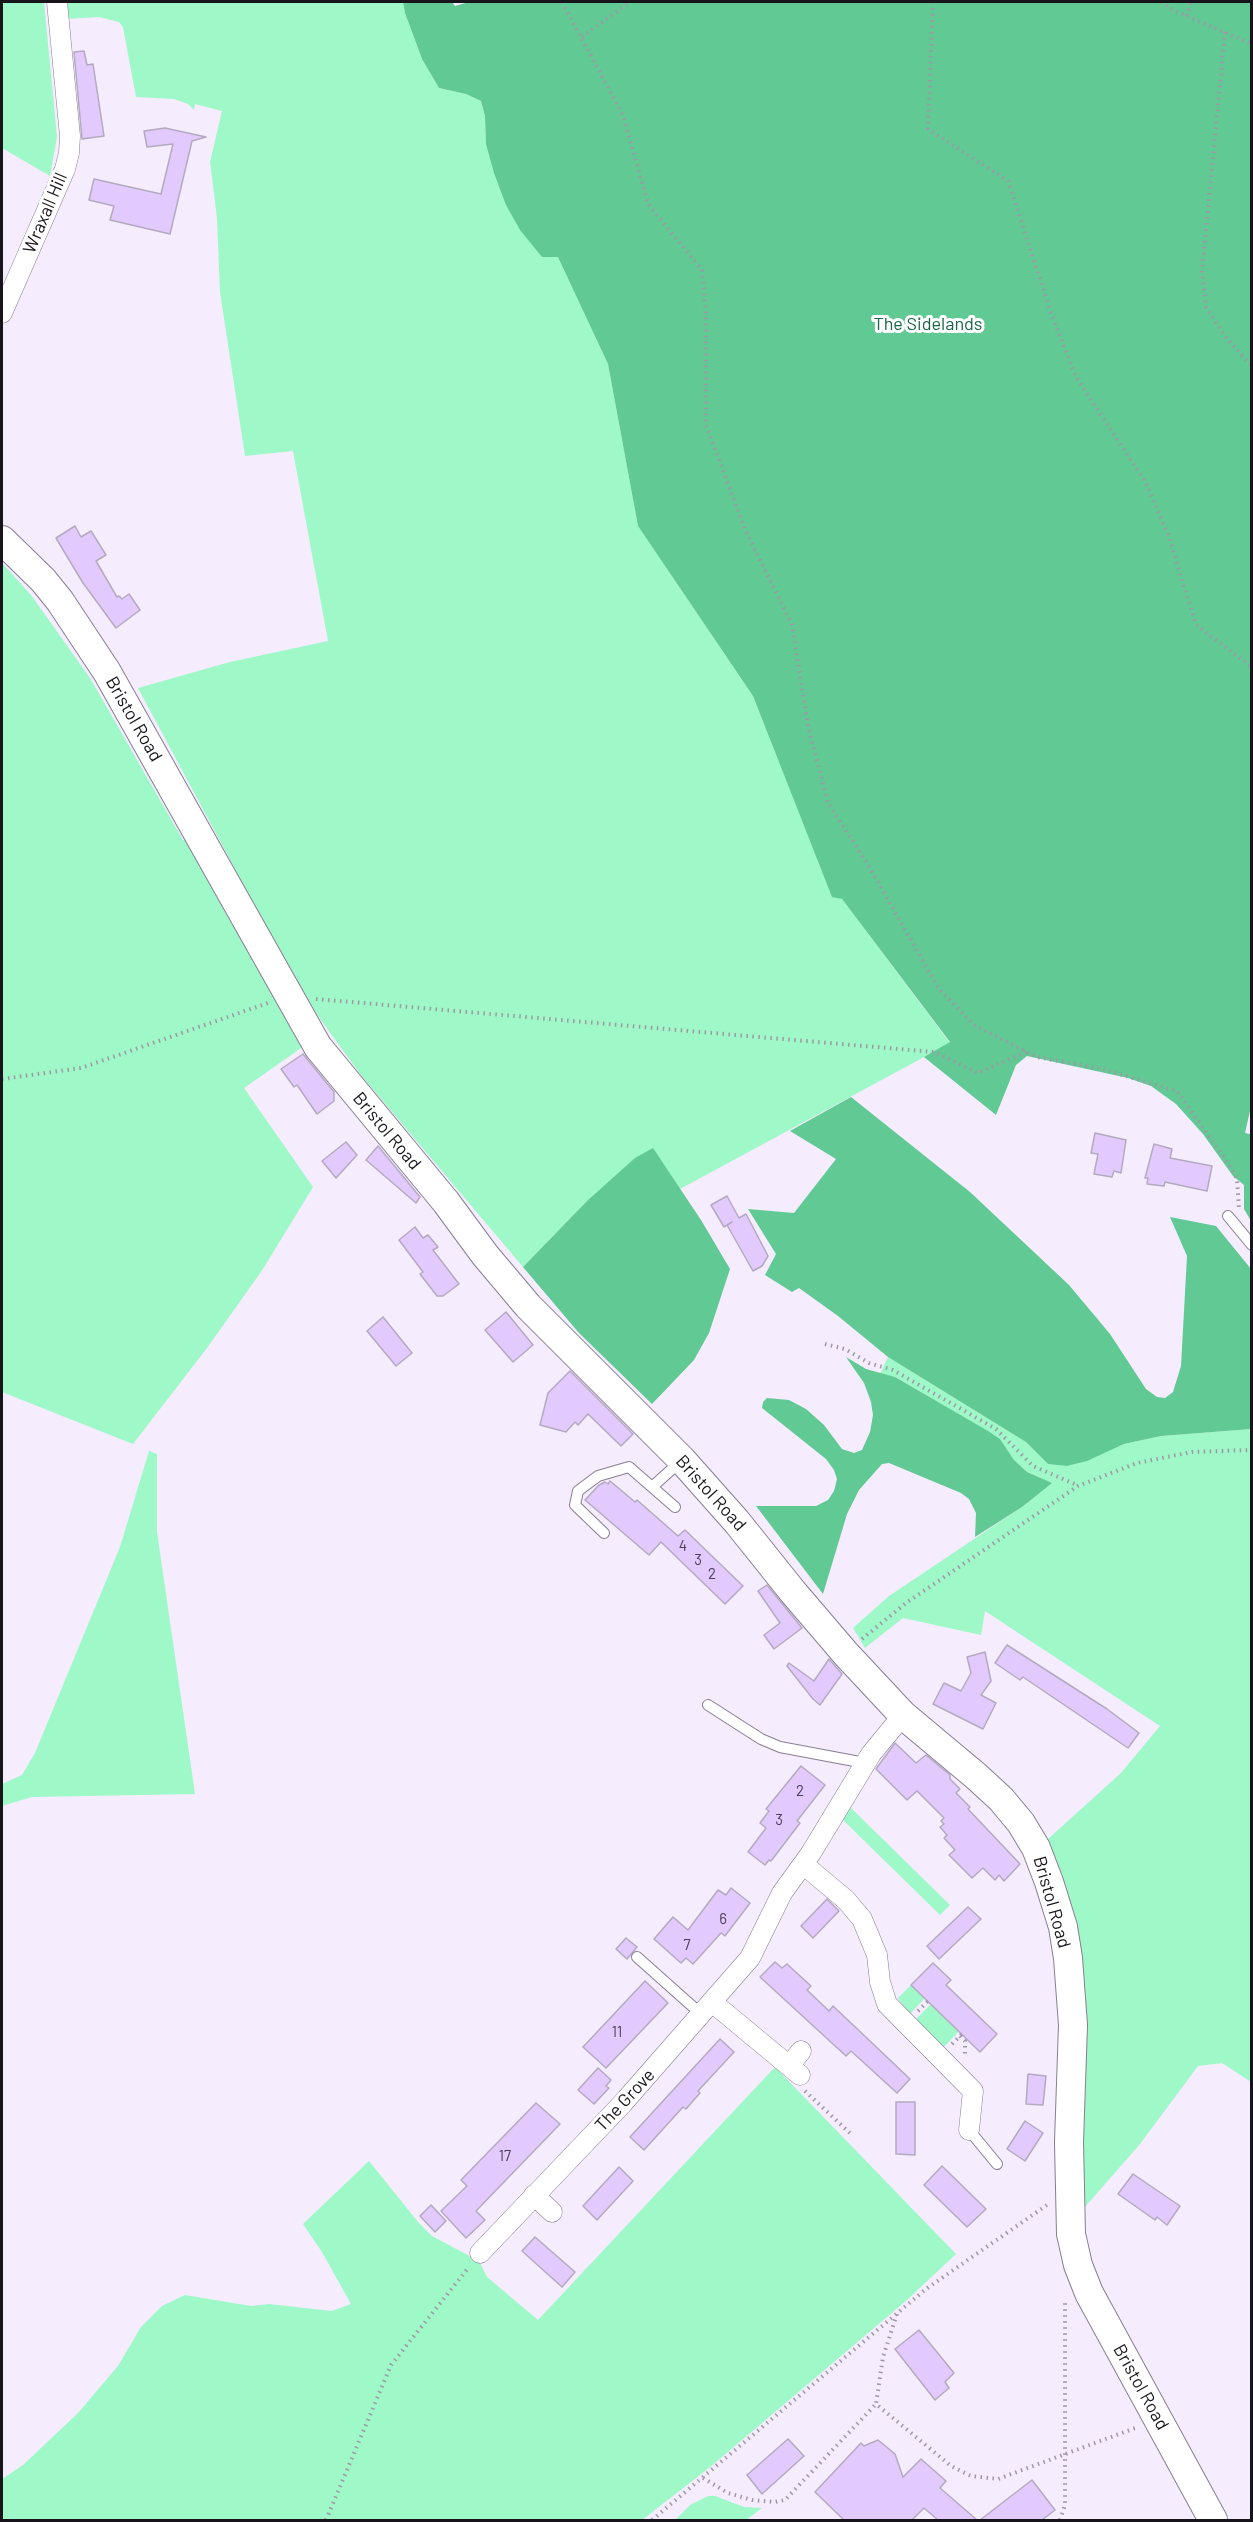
<!DOCTYPE html>
<html>
<head>
<meta charset="utf-8">
<style>
	body { margin:0 }
	#map { position:relative; width:1253px; height:2522px; overflow:hidden; background:#f5ecfe; font-family:Barlow,sans-serif }
	canvas { display:block }
	.frame { position:absolute; inset:0; border:3px solid #17141b; pointer-events:none }
</style>
</head>
<body>
<div id="map">
<canvas width="1253" height="2522"></canvas>
<div class="frame"></div>
</div>
<script>
const ctx = document.querySelector('canvas').getContext('2d');
ctx.lineJoin = 'round';
function paint(path, color) {
  ctx.fillStyle = color;
  ctx.fill(path, 'evenodd');
}
function toPath(rows) {
  const path = new Path2D();
  for (const r of rows) {
    path.moveTo(r[0], r[1]);
    for (let i = 2; i < r.length; i += 2) path.lineTo(r[i], r[i + 1]);
  }
  return path;
}
function stroke(path, color, width, dash) {
  ctx.strokeStyle = color;
  ctx.lineWidth = width;
  ctx.lineCap = dash ? 'butt' : 'round';
  ctx.setLineDash(dash || []);
  ctx.stroke(path);
}
function drawText(font, color, halo, rows, align = 'center') {
  ctx.font = font + ' Barlow,sans-serif';
  ctx.lineWidth = 6;
  ctx.setLineDash([]);
  ctx.textBaseline = 'middle';
  ctx.strokeStyle = halo;
  ctx.fillStyle = color;
  for (const [text, x, y, turn = 0] of rows) {
    ctx.save();
    ctx.translate(x, y);
    ctx.rotate((+turn || 0) * Math.PI / 180);
    ctx.textAlign = isNaN(turn) ? turn : align;
    if (halo) ctx.strokeText(text, 0, 0);
    ctx.fillText(text, 0, 0);
    ctx.restore();
  }
}
paint(toPath([
	[2,2,44,2,57,137,50,176,2,148],
	[65,2,403,2,405,13,422,59,439,88,466,94,481,101,485,116,486,144,542,257,558,256,608,364,638,526,753,696,832,896,842,899,950,1043,680,1189,653,1149,587,1201,523,1267,360,1074,318,1016,287,966,138,688,230,662,328,641,293,451,245,456,220,292,217,218,210,162,222,111,195,104,194,110,188,104,174,99,136,97,123,27,119,22,99,17,65,19],
	[2,563,31,595,90,678,183,840,189,837,304,1046,244,1088,313,1187,263,1269,207,1348,133,1444,2,1392],
	[888,1357,1026,1442,1048,1464,1067,1466,1086,1461,1124,1444,1161,1436,1251,1429,1251,2082,1222,2063,1198,2066,1140,2144,1078,2215,1068,1897,1048,1839,1121,1773,1160,1726,985,1611,981,1635,903,1618,865,1648,853,1628,889,1596,1022,1507,1051,1483,1027,1472,1014,1460,1000,1439,895,1377,880,1374],
	[149,1451,157,1454,157,1532,195,1794,32,1797,2,1806,2,1784,22,1775,35,1753,120,1547],
	[850,1807,950,1905,940,1915,843,1820],
	[911,1985,925,1998,910,2014,898,1998],
	[931,2004,959,2031,944,2047,916,2019],
	[775,2067,956,2254,907,2300,709,2468,642,2520,2,2520,2,2479,23,2465,78,2413,118,2366,141,2327,162,2306,185,2295,251,2306,269,2304,332,2311,351,2304,322,2252,303,2224,369,2161,418,2222,432,2236,479,2261,487,2277,538,2320],
	[708,2496,715,2496,744,2507,762,2508,746,2520,675,2520,690,2505]
]), '#9ef8c7');
paint(toPath([
	[403,2,452,2,455,6,469,2,1251,2,1252,1102,1245,1133,1250,1134,1251,1127,1251,1221,1244,1209,1244,1185,1233,1176,1203,1134,1176,1104,1151,1086,1128,1078,1027,1056,1016,1065,996,1115,924,1057,950,1042,842,899,832,897,753,696,638,526,608,364,558,257,542,257,520,230,506,205,494,173,486,144,485,116,481,101,466,94,439,88,422,59,405,13],
	[851,1097,970,1192,1069,1285,1110,1334,1146,1389,1157,1397,1165,1398,1173,1392,1181,1366,1187,1256,1170,1217,1216,1226,1251,1269,1251,1429,1161,1436,1124,1444,1087,1461,1067,1466,1048,1464,1026,1442,888,1357,838,1316,799,1288,792,1292,765,1275,776,1254,748,1209,794,1213,836,1159,790,1131],
	[653,1148,701,1220,730,1269,709,1333,694,1360,652,1404,579,1333,523,1267,587,1201,635,1158],
	[846,1357,866,1369,895,1377,988,1431,1000,1439,1014,1460,1027,1472,1052,1483,1022,1507,975,1537,976,1513,969,1499,961,1493,889,1463,882,1464,859,1490,847,1514,823,1594,756,1506,816,1506,828,1500,834,1491,837,1479,834,1470,826,1459,762,1408,763,1402,767,1398,789,1400,806,1409,824,1425,842,1449,854,1453,862,1450,870,1432,873,1415,871,1402,864,1383]
]), '#60c994');
const building = toPath([
	[84,51,87,65,93,64,104,136,82,139,74,52,84,51],
	[165,128,206,137,192,141,170,234,110,220,114,206,89,200,94,179,161,194,173,144,147,147,144,131,165,128],
	[75,526,81,537,91,531,106,555,96,561,117,597,119,596,122,599,129,594,140,610,116,628,83,583,56,538,75,526],
	[303,1054,334,1092,334,1101,317,1114,297,1085,294,1087,281,1069,303,1054],
	[1095,1133,1126,1140,1121,1173,1114,1171,1112,1177,1094,1174,1098,1154,1091,1153,1095,1133],
	[346,1142,357,1155,336,1178,322,1161,346,1142],
	[1154,1144,1172,1149,1170,1158,1212,1166,1207,1191,1165,1182,1164,1186,1147,1184,1148,1178,1145,1178,1154,1144],
	[378,1146,420,1197,416,1203,366,1160,378,1146],
	[727,1196,739,1218,746,1214,768,1256,762,1266,753,1271,727,1225,732,1222,724,1227,711,1205,727,1196],
	[415,1227,423,1238,428,1235,438,1247,433,1250,459,1284,443,1296,437,1296,420,1274,423,1272,399,1240,415,1227],
	[506,1312,533,1345,513,1362,485,1330,506,1312],
	[383,1317,412,1353,396,1366,367,1331,383,1317],
	[570,1371,633,1434,621,1446,588,1414,578,1425,575,1422,566,1432,540,1425,548,1393,570,1371],
	[610,1481,635,1502,637,1500,678,1536,685,1530,743,1586,725,1604,661,1542,649,1555,585,1500,599,1485,605,1482,608,1484,610,1481],
	[767,1585,802,1628,774,1649,764,1635,780,1623,758,1591,767,1585],
	[1007,1645,1107,1709,1139,1733,1128,1748,1023,1677,1020,1680,995,1663,1007,1645],
	[985,1652,991,1681,981,1695,996,1703,983,1729,933,1704,944,1683,961,1691,971,1673,967,1657,985,1652],
	[829,1659,842,1674,820,1705,813,1699,787,1666,789,1663,814,1681,829,1659],
	[895,1743,916,1763,926,1755,950,1775,950,1779,960,1789,956,1793,970,1807,968,1809,1020,1864,1004,1881,999,1875,995,1880,983,1868,972,1878,949,1855,955,1850,944,1838,947,1835,940,1827,944,1824,941,1821,944,1818,917,1791,907,1800,876,1769,895,1743],
	[801,1766,825,1785,797,1821,800,1823,771,1861,769,1860,765,1865,748,1852,766,1828,760,1823,769,1811,766,1809,801,1766],
	[731,1888,750,1903,725,1936,721,1933,693,1964,686,1958,681,1963,654,1939,673,1917,688,1930,718,1890,726,1895,731,1888],
	[827,1899,839,1911,813,1938,801,1926,827,1899],
	[968,1907,981,1919,939,1959,927,1946,968,1907],
	[626,1938,637,1947,627,1959,616,1949,626,1938],
	[775,1962,782,1968,787,1964,811,1986,807,1990,829,2011,833,2006,910,2079,897,2093,851,2051,846,2056,760,1977,775,1962],
	[933,1963,951,1980,946,1985,997,2034,980,2052,911,1985,933,1963],
	[645,1981,668,2003,606,2068,583,2047,645,1981],
	[720,2039,734,2052,698,2091,700,2093,686,2109,683,2107,644,2150,630,2137,720,2039],
	[598,2068,611,2080,606,2086,609,2088,594,2104,578,2090,598,2068],
	[1028,2074,1046,2076,1043,2105,1026,2104,1028,2074],
	[896,2102,915,2102,915,2155,896,2154,896,2102],
	[536,2103,560,2124,476,2211,485,2220,466,2238,441,2211,467,2186,461,2180,536,2103],
	[1025,2121,1043,2133,1025,2161,1007,2149,1025,2121],
	[942,2166,986,2209,967,2227,924,2185,942,2166],
	[619,2167,633,2181,597,2220,583,2206,619,2167],
	[1133,2174,1180,2206,1167,2225,1157,2217,1155,2220,1118,2194,1133,2174],
	[431,2205,446,2221,435,2232,420,2216,431,2205],
	[535,2237,575,2272,562,2287,522,2251,535,2237],
	[919,2330,954,2373,945,2382,949,2388,935,2400,895,2349,919,2330],
	[788,2439,804,2456,762,2494,747,2475,788,2439],
	[878,2440,895,2454,903,2477,921,2459,946,2481,940,2488,977,2520,938,2520,924,2508,912,2520,844,2520,815,2492,861,2443,864,2446,878,2440],
	[1032,2480,1055,2510,1042,2520,980,2520,1032,2480]
]);
paint(building, '#e3cafe');
stroke(building, '#b4aabf', 1.5);
const service = toPath([
	[1228,1216,1252,1245],
	[652,1487,681,1461],
	[604,1533,575,1505,578,1491,598,1476,629,1467,675,1507],
	[708,1705,761,1739,780,1747,865,1763],
	[637,1957,701,2014],
	[969,2130,997,2164]
]);
const minor = toPath([
	[2,313,65,169,69,153,70,136,57,2],
	[803,1864,846,1900,862,1919,877,1955,880,1982,887,2004,973,2091,969,2130],
	[712,2002,800,2075],
	[789,2066,801,2051],
	[534,2195,552,2212],
	[480,2253,623,2103,750,1958,782,1893,811,1853,871,1754,903,1715]
]);
const secondary = toPath([
	[2,540,43,580,60,601,107,672,318,1047,446,1202,485,1255,528,1306,682,1460,737,1522,793,1592,846,1654,903,1715,976,1776,1001,1799,1021,1823,1036,1848,1049,1882,1063,1927,1068,1958,1073,2025,1069,2142,1071,2234,1078,2265,1089,2293,1213,2520]
]);
stroke(service, '#887e93', 12);
stroke(minor, '#887e93', 21);
stroke(secondary, '#887e93', 30);
stroke(toPath([
	[562,2,623,115,648,204,702,270,706,313,706,425,745,529,792,625,808,726,828,803,867,863,939,989,974,1025,1037,1057,1102,1069,1177,1091,1226,1160,1237,1179,1239,1208],
	[933,2,928,129,1008,181,1051,313,1076,377,1146,483,1169,537,1196,625,1252,667],
	[1161,2,1177,12,1252,44],
	[1187,16,1191,2],
	[1225,32,1202,272,1206,307,1227,339,1252,366],
	[582,37,630,2],
	[316,999,934,1052,978,1073,1026,1052],
	[2,1079,81,1068,268,1003],
	[825,1344,845,1349,869,1363,893,1370,996,1429,1033,1466,1077,1485],
	[862,1639,906,1603,1078,1486,1137,1463,1192,1452,1252,1450],
	[918,2011,928,2001],
	[960,2036,965,2041,965,2057],
	[952,2044,962,2034],
	[805,2091,853,2136],
	[897,2314,883,2357,876,2404,951,2466,971,2476,998,2479,1138,2427],
	[703,2478,728,2493,752,2500,774,2502,785,2500,876,2404],
	[326,2520,391,2365,469,2267],
	[652,2520,926,2289,1047,2205],
	[1060,2520,1065,2505,1065,2300]
]), '#9f98a6', 4, [1.5, 4.5]);
stroke(service, '#fff', 10);
stroke(minor, '#fff', 20);
stroke(secondary, '#fff', 28);
drawText('15px', '#4a4254', null, [
	["4",683,1546],
	["3",698,1560],
	["2",712,1574],
	["2",800,1791],
	["3",779,1820],
	["6",723,1919],
	["7",687,1945],
	["11",617,2032],
	["17",505,2156]
]);
drawText('18px', '#17141b', '#fff', [
	["Wraxall Hill",45,213,-67],
	["Bristol Road",134,719,60],
	["Bristol Road",387,1131,50],
	["Bristol Road",711,1493,48],
	["Bristol Road",1052,1902,74],
	["The Grove",625,2100,-47],
	["Bristol Road",1141,2387,61]
]);
drawText('18px', '#186644', '#fff', [
	["The Sidelands",928,324]
]);
</script>
</body>
</html>
